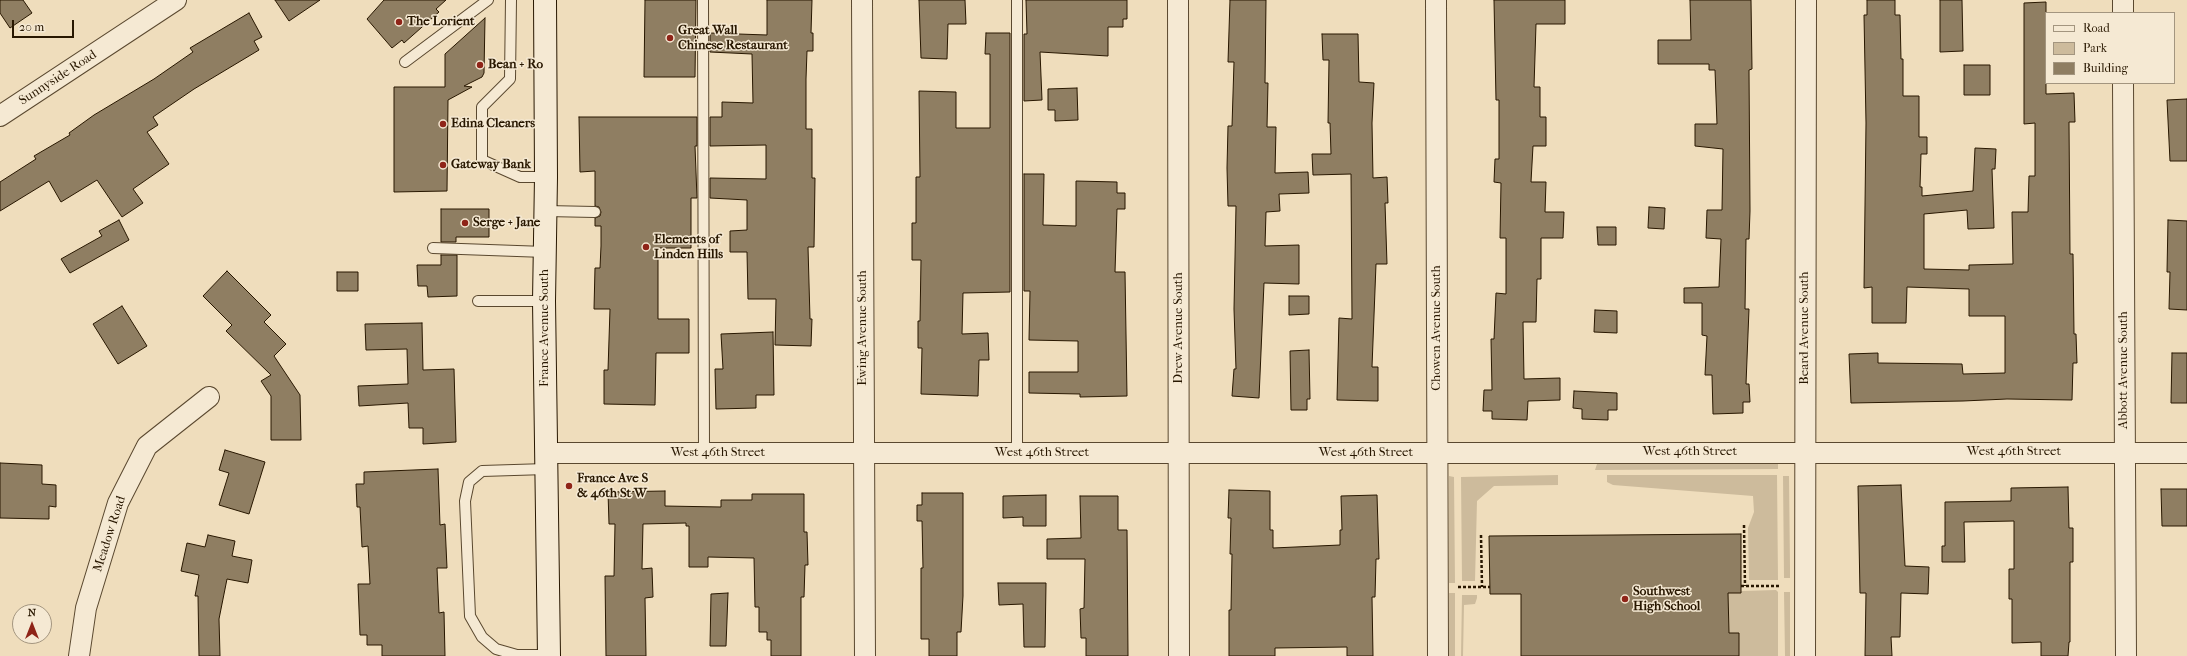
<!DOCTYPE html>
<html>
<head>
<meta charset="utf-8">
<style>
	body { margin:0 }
	#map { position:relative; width:2187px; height:656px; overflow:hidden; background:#efddbc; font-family:"IM FELL French Canon",serif }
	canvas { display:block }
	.legend { position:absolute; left:2045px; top:12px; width:130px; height:72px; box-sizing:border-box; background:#f5e9d3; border:1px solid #a3957f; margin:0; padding:5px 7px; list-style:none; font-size:12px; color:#281700 }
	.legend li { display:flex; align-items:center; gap:8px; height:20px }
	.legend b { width:20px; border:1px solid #a3957f }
	.north { position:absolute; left:12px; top:604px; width:40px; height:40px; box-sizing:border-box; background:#f5e9d3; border:1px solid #a3957f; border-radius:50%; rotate:0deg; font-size:11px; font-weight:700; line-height:16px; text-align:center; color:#281700 }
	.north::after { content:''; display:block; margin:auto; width:14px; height:18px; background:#8f2418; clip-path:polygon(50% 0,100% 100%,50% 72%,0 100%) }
	.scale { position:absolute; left:12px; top:20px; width:62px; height:18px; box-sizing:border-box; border:2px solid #281700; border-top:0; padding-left:5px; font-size:12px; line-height:14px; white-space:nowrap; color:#281700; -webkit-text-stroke:3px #f5e9d3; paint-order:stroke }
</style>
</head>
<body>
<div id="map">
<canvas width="2187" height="656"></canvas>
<ul class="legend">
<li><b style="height:5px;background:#f5e9d3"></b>Road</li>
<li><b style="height:11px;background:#cdbb9c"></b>Park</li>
<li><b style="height:11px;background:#8f7e62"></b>Building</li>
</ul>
<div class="north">N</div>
<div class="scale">20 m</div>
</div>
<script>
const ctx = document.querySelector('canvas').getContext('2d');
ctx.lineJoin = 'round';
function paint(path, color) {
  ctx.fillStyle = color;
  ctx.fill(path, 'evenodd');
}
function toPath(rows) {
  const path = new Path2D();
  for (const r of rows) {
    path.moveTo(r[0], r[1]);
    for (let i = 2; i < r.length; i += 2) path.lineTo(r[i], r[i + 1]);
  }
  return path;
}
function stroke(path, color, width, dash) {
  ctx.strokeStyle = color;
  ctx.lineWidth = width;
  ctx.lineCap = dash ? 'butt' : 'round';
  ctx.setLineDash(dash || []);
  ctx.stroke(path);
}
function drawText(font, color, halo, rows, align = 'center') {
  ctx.font = font + ' "IM FELL French Canon",serif';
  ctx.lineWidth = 3;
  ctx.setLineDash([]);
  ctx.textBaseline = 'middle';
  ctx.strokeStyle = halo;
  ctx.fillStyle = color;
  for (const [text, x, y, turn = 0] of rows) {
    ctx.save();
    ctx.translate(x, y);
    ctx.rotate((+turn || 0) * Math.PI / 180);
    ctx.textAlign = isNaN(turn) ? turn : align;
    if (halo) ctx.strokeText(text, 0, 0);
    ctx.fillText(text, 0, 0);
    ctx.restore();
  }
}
paint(toPath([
	[1597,464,1778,464,1778,469,1595,470],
	[1558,475,1558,485,1494,486,1477,501,1475,581,1462,581,1461,477],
	[1607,475,1777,475,1778,580,1749,580,1748,528,1754,512,1753,496,1613,485,1607,482],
	[1449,476,1454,477,1455,583,1449,583],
	[1783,476,1789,476,1790,568,1790,578,1784,578],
	[1776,590,1778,592,1778,656,1739,656,1739,633,1729,633,1728,593,1741,591],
	[1784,592,1790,592,1790,656,1785,656],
	[1449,593,1455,593,1455,656,1449,656],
	[1462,595,1477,595,1477,598,1475,604,1464,605,1463,656,1461,656]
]), '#cdbb9c');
const building = toPath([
	[0,0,23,0,32,13,10,28,0,13,0,0],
	[275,0,320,0,289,21,275,0],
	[384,0,446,0,436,9,439,12,404,43,402,40,392,48,367,19,384,0],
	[645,0,696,0,695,77,644,77,645,0],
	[767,0,812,0,811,33,813,33,813,51,807,51,806,79,806,129,812,129,812,178,815,178,814,247,808,247,810,319,812,319,811,346,775,345,776,299,748,299,747,252,730,252,730,231,747,230,747,200,710,198,710,178,766,179,766,145,710,146,710,117,722,117,722,102,753,103,752,54,710,52,710,33,767,35,767,0],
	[919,0,965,0,966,24,948,24,947,59,921,58,919,0],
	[1026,0,1127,0,1127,19,1123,19,1123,27,1108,27,1108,56,1040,52,1042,100,1024,101,1024,34,1027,34,1026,0],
	[1230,0,1266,0,1265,83,1268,83,1267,127,1276,127,1275,173,1308,172,1309,193,1279,194,1280,211,1266,212,1265,246,1299,245,1299,284,1264,283,1259,398,1232,396,1234,369,1236,369,1234,309,1236,206,1228,206,1227,168,1228,126,1232,126,1234,62,1228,62,1230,0],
	[1494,0,1565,0,1565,24,1536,24,1534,87,1540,87,1540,117,1546,117,1546,146,1533,146,1531,182,1546,182,1545,212,1564,212,1563,238,1541,238,1541,279,1537,279,1536,322,1523,322,1524,379,1560,378,1560,400,1528,401,1527,420,1492,419,1492,411,1483,411,1484,390,1492,390,1491,339,1494,339,1496,293,1506,294,1506,238,1500,238,1501,183,1494,182,1495,159,1499,159,1499,100,1496,100,1494,0],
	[1690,0,1751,0,1752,69,1749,70,1750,211,1749,239,1746,239,1745,309,1749,309,1746,384,1749,384,1750,402,1743,402,1743,413,1713,414,1712,375,1705,375,1707,336,1702,335,1702,303,1684,303,1684,288,1719,287,1721,239,1706,238,1707,210,1722,210,1723,149,1695,146,1695,124,1717,124,1715,70,1709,70,1709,64,1658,64,1658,40,1691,40,1690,0],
	[1867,0,1895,0,1895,15,1900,15,1901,59,1903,59,1903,96,1919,96,1919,137,1927,137,1927,154,1921,154,1920,187,1922,187,1922,196,1973,191,1975,148,1996,149,1995,169,1992,169,1994,228,1968,229,1967,210,1924,214,1924,269,1969,270,1969,265,2013,264,2012,212,2028,212,2029,176,2035,176,2035,123,2024,124,2024,3,2046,2,2046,94,2074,93,2075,122,2069,122,2070,254,2073,254,2074,334,2076,334,2077,363,2073,363,2072,400,2007,399,1963,401,1851,403,1849,354,1878,353,1878,363,1962,364,1963,374,2005,373,2005,316,1969,316,1969,289,1907,287,1906,323,1872,323,1872,287,1864,288,1866,123,1864,15,1867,15,1867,0],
	[1940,0,1962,0,1963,51,1940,52,1940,0],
	[249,13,262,37,254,41,259,50,194,89,153,117,158,125,147,132,169,164,133,189,143,203,122,217,97,180,61,202,49,181,0,211,0,182,36,159,34,156,70,135,69,133,94,115,154,79,193,52,190,48,249,13],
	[485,18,484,73,482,77,464,86,472,87,448,100,447,191,394,192,394,87,445,87,445,54,485,18],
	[986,33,1010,33,1010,292,963,293,962,334,988,333,989,360,979,360,978,396,921,394,922,348,918,348,918,321,920,321,921,260,912,260,912,223,916,223,916,177,920,177,919,91,956,92,956,128,990,128,990,54,985,54,986,33],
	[1322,34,1358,34,1359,82,1374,83,1372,123,1373,178,1387,177,1388,203,1385,203,1387,264,1376,264,1372,367,1378,367,1378,401,1337,400,1339,318,1352,319,1351,174,1313,175,1312,154,1331,154,1330,123,1328,123,1329,60,1323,60,1322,34],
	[1964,65,1990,65,1990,95,1964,95,1964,65],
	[1077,88,1078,120,1055,121,1055,110,1048,110,1048,89,1077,88],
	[2187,99,2187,161,2170,161,2167,100,2187,99],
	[579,117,697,117,697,146,695,146,697,198,691,198,691,248,658,248,658,319,689,319,689,353,656,353,655,405,604,404,604,370,608,370,610,309,594,309,595,268,600,268,601,246,601,226,595,226,595,218,600,216,601,212,599,207,595,206,595,171,580,172,579,117],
	[1024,174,1044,174,1043,225,1076,226,1076,181,1117,182,1117,193,1125,193,1125,209,1117,209,1115,272,1125,272,1127,396,1080,397,1080,394,1029,393,1029,372,1078,372,1078,341,1029,340,1030,291,1024,291,1024,174],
	[1649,207,1665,208,1664,229,1648,228,1649,207],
	[441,209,489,209,489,237,456,237,456,242,441,242,441,209],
	[119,220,129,240,70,273,61,259,102,236,99,231,119,220],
	[2168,220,2187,221,2187,310,2169,309,2170,272,2167,272,2168,220],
	[1597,227,1616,227,1616,245,1598,245,1597,227],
	[441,255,457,255,457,296,428,297,427,286,418,286,417,265,441,265,441,255],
	[227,271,271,315,264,322,286,344,274,356,300,395,301,440,271,440,271,396,261,381,271,375,226,331,232,325,203,296,227,271],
	[337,272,358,272,358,291,337,291,337,272],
	[1289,296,1309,296,1309,314,1289,315,1289,296],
	[122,306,147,346,118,364,93,324,122,306],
	[1595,310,1617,311,1617,333,1594,332,1595,310],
	[422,323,423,370,454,369,456,442,423,444,423,428,409,428,408,403,359,406,358,386,408,384,407,349,366,350,365,324,422,323],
	[773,332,774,395,756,395,756,408,716,409,715,369,723,369,721,334,773,332],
	[1309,350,1310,399,1307,399,1307,410,1291,410,1290,351,1309,350],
	[2172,353,2187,353,2187,403,2171,403,2172,353],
	[1574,391,1617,393,1617,410,1608,410,1608,420,1582,419,1582,409,1573,408,1574,391],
	[225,450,265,462,249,514,219,505,229,473,219,470,225,450],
	[0,463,42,465,42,484,56,485,56,507,49,506,49,519,0,518,0,463],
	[438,469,440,525,445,524,447,568,437,568,439,613,444,612,445,656,382,656,382,645,367,645,367,635,360,635,358,584,370,584,368,546,362,547,360,507,357,507,356,484,364,484,364,472,438,469],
	[1901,485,1905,566,1929,567,1928,594,1901,593,1900,637,1891,637,1892,656,1865,656,1866,593,1860,593,1858,486,1901,485],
	[2068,487,2069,528,2073,528,2073,562,2070,562,2070,642,2069,642,2068,656,2041,656,2041,642,2012,643,2012,599,2009,599,2009,569,2014,569,2014,521,1964,522,1965,562,1942,562,1942,546,1945,546,1945,502,2011,501,2011,488,2068,487],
	[2161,489,2187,489,2187,526,2162,526,2161,489],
	[1229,490,1270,491,1270,530,1273,530,1273,548,1340,545,1340,530,1342,530,1341,496,1377,495,1379,559,1376,559,1375,597,1372,597,1373,656,1347,656,1347,647,1275,648,1275,656,1229,656,1229,610,1231,610,1232,554,1230,554,1231,518,1228,518,1229,490],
	[665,491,665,506,721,507,721,500,752,500,752,494,804,494,804,532,807,532,808,565,805,565,804,597,801,597,801,656,771,656,771,640,767,640,767,632,759,632,759,607,755,607,754,558,708,557,708,567,689,567,689,526,686,526,686,523,643,524,642,569,652,568,653,597,645,598,646,656,606,656,605,576,614,576,615,524,609,524,608,492,665,491],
	[922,493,963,493,963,596,961,632,957,632,957,656,929,656,929,639,921,639,921,568,923,568,922,521,917,521,917,505,922,505,922,493],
	[1046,495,1046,526,1023,526,1023,517,1003,518,1003,496,1046,495],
	[1080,496,1118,496,1118,530,1127,530,1128,656,1086,656,1086,638,1081,638,1080,609,1084,608,1085,559,1047,559,1047,539,1081,538,1080,496],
	[1741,534,1741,593,1728,593,1729,633,1739,633,1739,656,1521,656,1521,594,1490,594,1489,536,1741,534],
	[208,535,235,541,232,556,252,560,248,583,227,579,219,619,220,656,199,656,198,596,195,596,199,575,181,571,187,543,205,547,208,535],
	[998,583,1046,583,1045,647,1024,647,1023,604,999,605,998,583],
	[728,593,726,646,710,646,711,594,728,593]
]);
paint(building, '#8f7e62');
stroke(building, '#281700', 1);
const service = toPath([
	[511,0,510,79,482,107,482,160,520,177,546,177],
	[703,0,704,453],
	[1017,0,1017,453],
	[405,62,488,0],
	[546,211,595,212],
	[433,248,545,252],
	[478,301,544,301],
	[546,469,482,471,469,482,465,501,470,616,482,637,496,649,517,655,549,655]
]);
const minor = toPath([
	[862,0,865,656],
	[1178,0,1179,656],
	[1436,0,1438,656],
	[2123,0,2123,13],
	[2123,83,2126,656],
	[0,116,176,0],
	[546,453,2187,453],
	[79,656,86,608,118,503,147,446,209,397],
	[1805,656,1806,0]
]);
const secondary = toPath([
	[545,0,546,177,544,301,549,656]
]);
stroke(service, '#5a482f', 12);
stroke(minor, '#5a482f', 22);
stroke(secondary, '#281700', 24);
stroke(toPath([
	[1744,525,1745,586],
	[1481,535,1482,587],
	[1741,586,1780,586],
	[1458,587,1490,587]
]), '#281700', 2.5, [3, 2]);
stroke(service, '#f5e9d3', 10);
stroke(minor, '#f5e9d3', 20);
stroke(secondary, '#f5e9d3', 22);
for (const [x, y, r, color] of [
	[399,22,4,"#8f2418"],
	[670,38,4,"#8f2418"],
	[480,65,4,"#8f2418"],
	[443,124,4,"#8f2418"],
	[443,165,4,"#8f2418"],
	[465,223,4,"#8f2418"],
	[646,247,4,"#8f2418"],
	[569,486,4,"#8f2418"],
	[1625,599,4,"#8f2418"]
]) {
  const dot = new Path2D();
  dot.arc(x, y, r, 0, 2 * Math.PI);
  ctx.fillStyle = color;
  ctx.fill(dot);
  stroke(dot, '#f5e9d3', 1.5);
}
drawText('bold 13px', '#281700', '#f5e9d3', [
	["The Lorient",407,22],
	["Great Wall",678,31],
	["Chinese Restaurant",678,46],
	["Bean + Ro",488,65],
	["Edina Cleaners",451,124],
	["Gateway Bank",451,165],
	["Serge + Jane",473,223],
	["Elements of",654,240],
	["Linden Hills",654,255],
	["France Ave S",577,479],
	["& 46th St W",577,494],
	["Southwest",1633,592],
	["High School",1633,607]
], 'left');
drawText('13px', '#281700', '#f5e9d3', [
	["Sunnyside Road",58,78,-33],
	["France Avenue South",545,328,-90],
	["Ewing Avenue South",863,328,-90],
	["Drew Avenue South",1179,328,-90],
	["Chowen Avenue South",1437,328,-90],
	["Beard Avenue South",1805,328,-90],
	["Abbott Avenue South",2124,370,-90],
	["West 46th Street",1690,452],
	["West 46th Street",2014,452],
	["West 46th Street",718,453],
	["West 46th Street",1042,453],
	["West 46th Street",1366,453],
	["Meadow Road",110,534,-72]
]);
</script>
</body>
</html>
